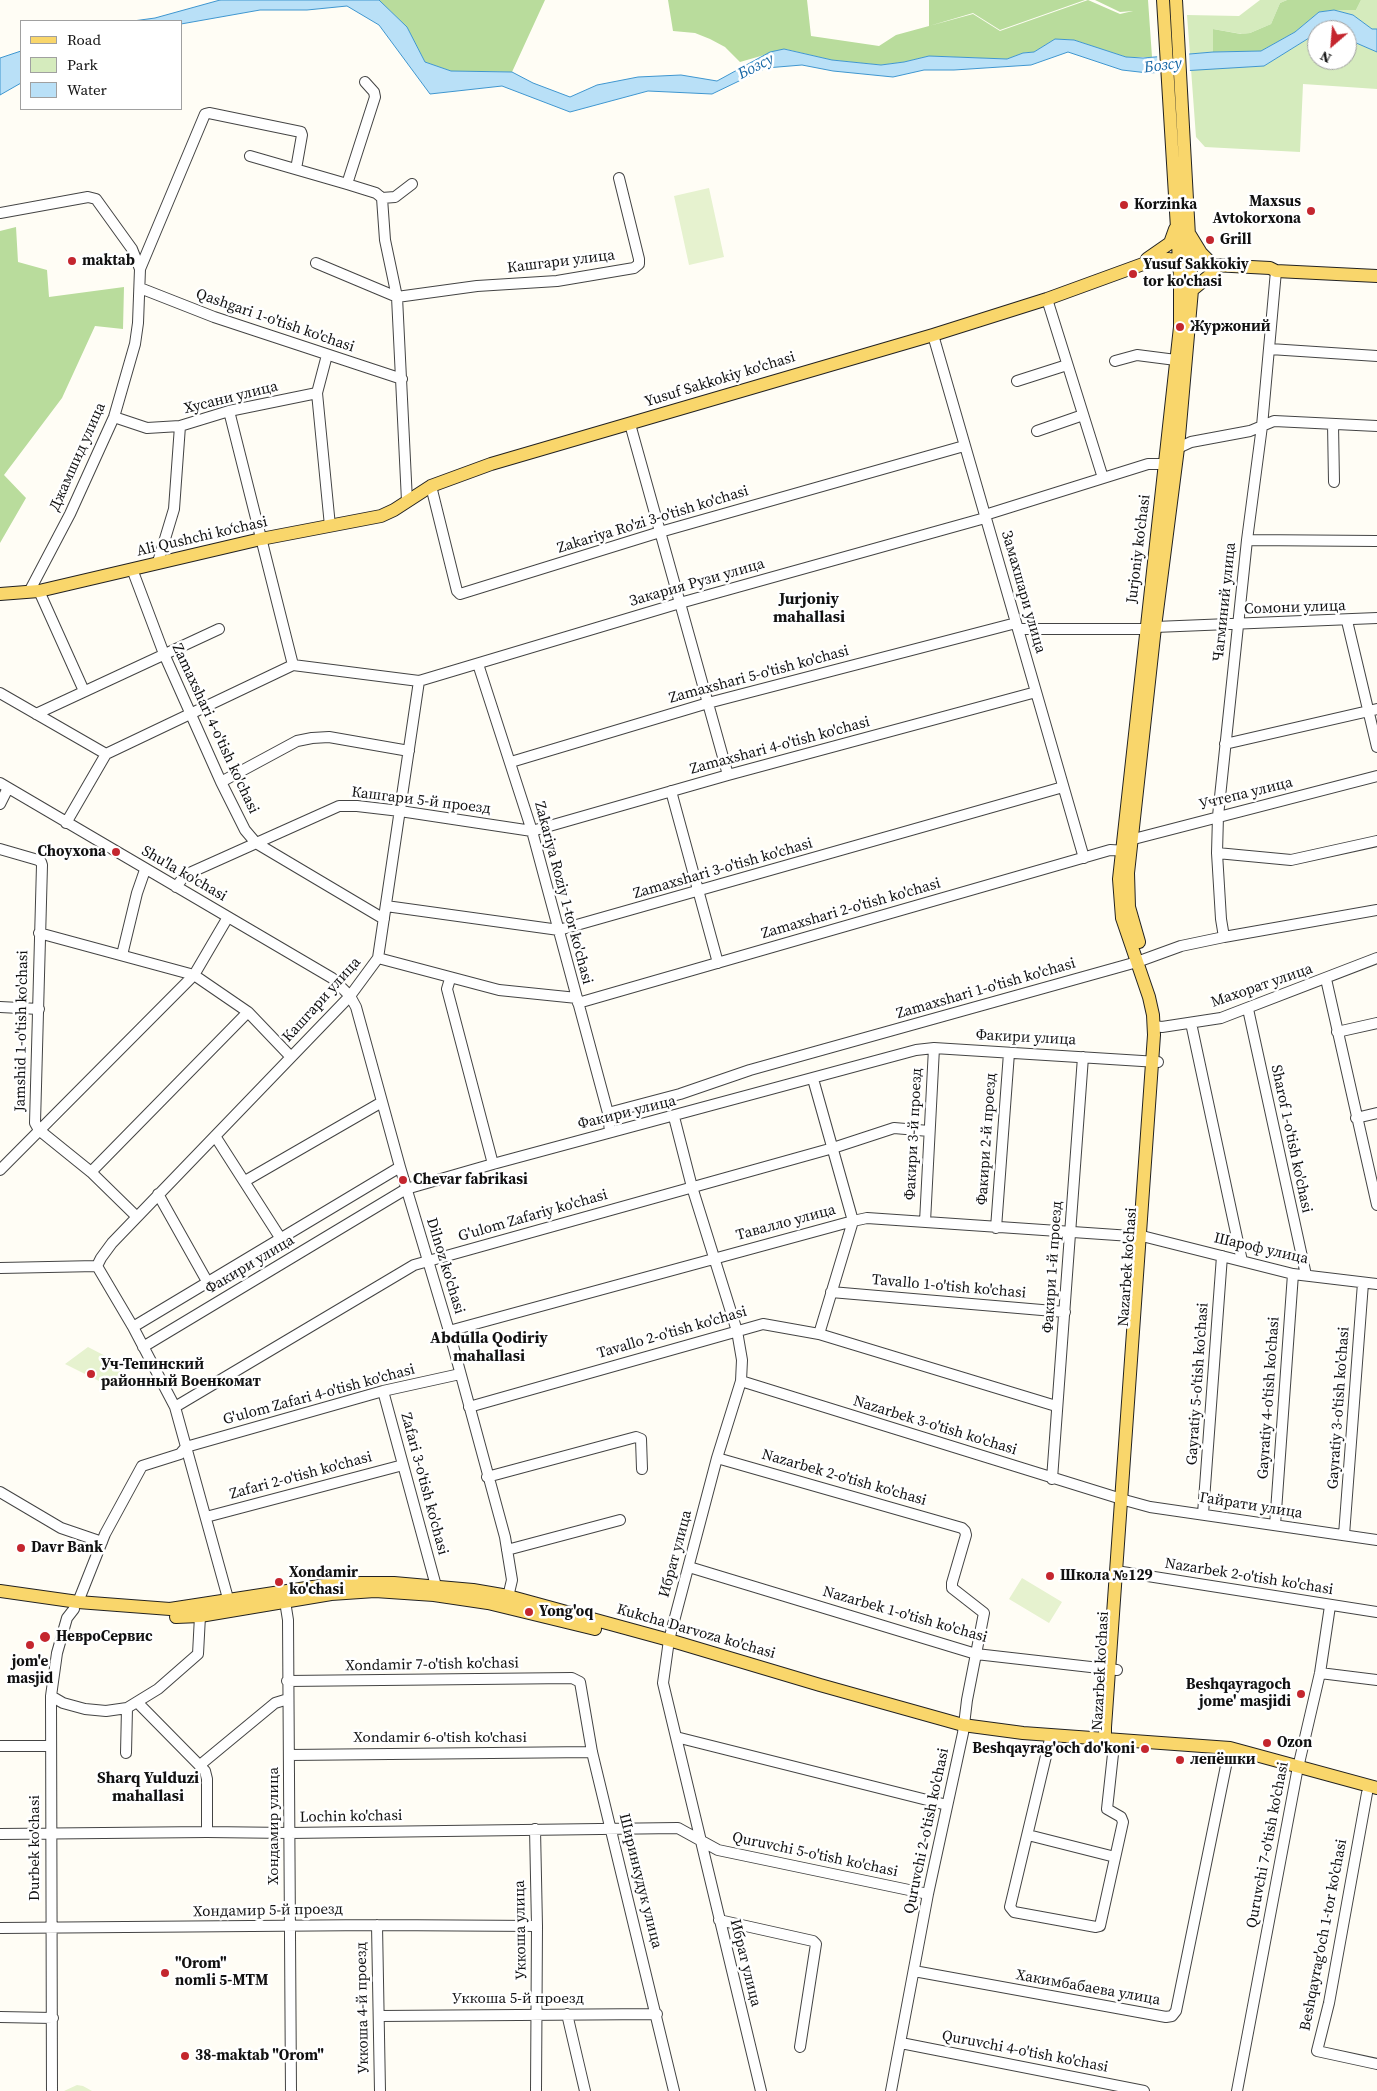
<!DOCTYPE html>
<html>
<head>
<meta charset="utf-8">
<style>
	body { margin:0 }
	#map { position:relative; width:1377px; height:2091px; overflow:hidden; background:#fffdf5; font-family:"Source Serif 4",serif }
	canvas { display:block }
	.legend { position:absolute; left:20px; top:20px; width:162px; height:90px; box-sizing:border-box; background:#fff; border:1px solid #a0a0a0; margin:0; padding:6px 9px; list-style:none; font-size:15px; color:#111 }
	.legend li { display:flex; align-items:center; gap:10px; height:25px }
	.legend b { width:25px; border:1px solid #a0a0a0 }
	.north { position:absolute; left:1307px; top:20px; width:50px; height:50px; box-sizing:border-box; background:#fff; border:1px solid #a0a0a0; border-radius:50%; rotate:207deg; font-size:14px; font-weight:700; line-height:20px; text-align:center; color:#111 }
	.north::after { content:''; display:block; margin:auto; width:18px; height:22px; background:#c4262e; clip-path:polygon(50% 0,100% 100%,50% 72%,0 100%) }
</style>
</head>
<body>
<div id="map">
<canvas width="1377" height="2091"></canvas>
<ul class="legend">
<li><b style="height:6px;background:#f9d66b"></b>Road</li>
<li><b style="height:14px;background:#d5ebbd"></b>Park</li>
<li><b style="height:14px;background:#b9e0f7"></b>Water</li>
</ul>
<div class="north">N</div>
</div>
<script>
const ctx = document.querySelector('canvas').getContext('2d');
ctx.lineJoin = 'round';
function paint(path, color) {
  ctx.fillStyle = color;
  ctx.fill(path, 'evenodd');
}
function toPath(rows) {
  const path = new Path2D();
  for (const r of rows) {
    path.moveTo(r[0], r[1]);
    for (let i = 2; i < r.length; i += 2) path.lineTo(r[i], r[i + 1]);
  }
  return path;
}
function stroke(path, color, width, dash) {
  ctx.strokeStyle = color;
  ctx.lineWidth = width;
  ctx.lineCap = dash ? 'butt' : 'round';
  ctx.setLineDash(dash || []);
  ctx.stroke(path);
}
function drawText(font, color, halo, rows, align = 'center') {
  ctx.font = font + ' "Source Serif 4",serif';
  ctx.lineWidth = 5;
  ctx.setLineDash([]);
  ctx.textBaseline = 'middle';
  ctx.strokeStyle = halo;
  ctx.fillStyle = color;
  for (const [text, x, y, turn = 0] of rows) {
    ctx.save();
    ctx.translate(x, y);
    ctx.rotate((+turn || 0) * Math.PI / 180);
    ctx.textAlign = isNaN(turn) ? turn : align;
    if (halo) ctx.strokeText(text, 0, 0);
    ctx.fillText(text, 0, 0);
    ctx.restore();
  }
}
paint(toPath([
	[1260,0,1287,0,1280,3,1271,24,1250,33,1242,34,1213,29,1213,52,1190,54,1187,15,1239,16],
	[1361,0,1377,0,1377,29,1372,29,1353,15,1334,10,1356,10],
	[1317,33,1317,60,1347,60,1347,39,1377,52,1377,89,1303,84,1300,152,1205,147,1196,137,1191,69,1264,66]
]), '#d5ebbd');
paint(toPath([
	[379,0,545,0,512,72,451,71,425,62,407,27],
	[668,0,807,0,811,36,879,46,896,35,973,14,1000,31,1088,0,1120,14,1133,11,1120,12,1095,0,1148,0,1152,57,1126,57,1074,40,1055,39,1034,52,1023,53,1007,59,929,56,904,62,881,65,832,60,785,49,740,62,725,47,710,39,695,33,673,31],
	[929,0,1085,0,1000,30,973,13,929,26],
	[1287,0,1361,0,1356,10,1334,10,1319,12,1295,32,1261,51,1213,52,1213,29,1241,34,1250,33,1271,24,1280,3],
	[16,227,18,262,47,270,49,297,124,287,123,329,95,326,62,398,4,475,26,498,0,543,0,231]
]), '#b9dc9c');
paint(toPath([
	[709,188,724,257,689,265,674,196],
	[88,1347,117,1362,121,1369,113,1388,65,1364],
	[1022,1578,1062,1602,1049,1623,1009,1599],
	[77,2085,83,2086,92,2091,64,2091]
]), '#e6f2cf');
const water = toPath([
	[220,0,379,0,407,27,425,62,451,71,512,72,533,83,570,97,597,85,638,77,681,75,717,81,770,52,784,49,832,60,881,65,904,62,929,56,1007,59,1023,53,1034,52,1055,39,1074,40,1126,57,1143,58,1213,52,1261,51,1295,32,1319,12,1334,10,1353,15,1372,29,1377,29,1377,52,1347,39,1347,30,1324,28,1317,30,1317,33,1264,66,1148,73,1122,70,1068,52,1031,65,954,70,924,70,893,77,833,71,802,65,766,68,712,94,648,91,570,112,502,86,430,94,379,25,347,6,307,10,260,10,181,24,181,21,133,21,155,18,220,0],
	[21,51,21,83,0,95,0,58,21,51]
]);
paint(water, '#b9e0f7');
stroke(water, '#3f96cf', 1);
paint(toPath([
	[1189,51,1190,72,1158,75,1157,54]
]), '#fffdf5');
const minor = toPath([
	[250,156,347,184,376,193,382,198,385,240,397,297,407,501],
	[347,184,375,97,374,92,365,82],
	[382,198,395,197,412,184],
	[0,213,88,197,96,199,132,249,140,269,138,323,135,344,114,417,70,514,29,592],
	[316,263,397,297,477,286,557,281,634,268,639,264,639,259,619,178],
	[140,269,205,114,209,113,301,132,302,135,296,169],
	[140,288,214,317,402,379],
	[1047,299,1103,478],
	[933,335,1084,858],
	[1270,349,1377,356],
	[1115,361,1137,355,1176,360],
	[1017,381,1067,365],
	[317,393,330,526],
	[229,411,293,665],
	[114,417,147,428,180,426,229,411,317,393,327,355],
	[630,424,728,775],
	[1333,424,1334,482],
	[1037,431,1083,415],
	[1178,448,1191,442,1250,431,1274,421,1377,426],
	[431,486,457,591,460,594,660,532,964,446],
	[985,515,1148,464,1166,464],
	[1247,540,1377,541],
	[158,562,174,509,180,426],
	[132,569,164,654,221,782,245,830,256,843,384,919],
	[39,591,84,691],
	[1347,621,1377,747],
	[1155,627,1377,618],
	[1018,629,1146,629],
	[478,664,532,831,608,1113,610,1132],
	[0,693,106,754],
	[36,714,219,629],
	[1225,744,1377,709],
	[511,762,708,703,1016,623],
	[221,782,297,741,312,738,329,737,409,751],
	[0,783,332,978,350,996,356,1007,400,1167,449,1331,505,1537,512,1580,507,1601],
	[671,791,718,963],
	[0,804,8,788],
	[66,823,106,754,293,665,419,681,680,603,985,518],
	[1126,841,1377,776],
	[0,849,38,860,41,862,42,865,35,1123,39,1130,91,1172,136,1216],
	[1217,853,1291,860,1377,841],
	[176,887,185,875,339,806,357,806,400,811,532,831,728,775,1036,692],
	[386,906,559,930,1063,787],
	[39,933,194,975,248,1012,291,1057],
	[1224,937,1221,919,1217,853,1218,816,1247,540,1262,426,1276,271],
	[122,955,137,893,145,870],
	[378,958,499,990,577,998],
	[450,979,447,989,493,1164],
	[1326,979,1377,1205],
	[578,1003,1110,850,1128,851],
	[0,1007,39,1009],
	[1248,1009,1306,1275],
	[1191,1023,1242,1261],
	[1154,1026,1162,1027,1221,1018,1377,958],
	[1337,1032,1377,1023],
	[813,1079,853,1221,819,1334],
	[608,1113,680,1094,750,1070,1137,962,1181,946,1224,937,1377,910],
	[674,1117,692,1187,737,1331,742,1360,741,1381,717,1458,669,1640,663,1683,761,2091],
	[1356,1118,1377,1113],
	[215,1136,281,1239],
	[0,1170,194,975,228,917],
	[91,1172,248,1012],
	[245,1181,382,1102],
	[158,1194,208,1283],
	[925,1222,934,1048],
	[996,1228,1009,1053],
	[97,1266,101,1258,112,1243,350,996,378,958,419,681],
	[97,1266,133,1327,175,1407,229,1602],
	[0,1268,97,1266],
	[831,1292,1065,1312],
	[133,1327,400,1167],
	[449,1331,853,1221,867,1218,1146,1237,1293,1274,1377,1284],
	[143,1347,406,1189,493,1164,916,1050,934,1048,1158,1062],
	[741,1381,1128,1501,1150,1507,1377,1540],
	[383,1391,436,1586],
	[175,1407,414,1265,833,1148,894,1128,929,1131],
	[469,1407,763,1324,819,1334,1056,1406],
	[717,1458,962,1528,965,1531,966,1535,952,1583,952,1588,984,1613,967,1700,963,1733,928,1894,891,2091],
	[487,1477,636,1437,641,1439,642,1469],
	[1052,1479,1083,1057],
	[0,1492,61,1528,102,1542],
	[1203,1514,1222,1256],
	[206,1517,403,1465],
	[1275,1525,1293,1274],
	[1344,1535,1363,1283],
	[507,1550,620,1520],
	[689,1567,976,1654,1117,1670],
	[1116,1571,1377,1612],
	[284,1595,288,1620,291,2091],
	[78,1602,105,1534,142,1466,180,1454,186,1447,383,1391,460,1374],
	[1320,1673,1377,1680],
	[287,1681,572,1678,580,1682,592,1752,674,2091],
	[51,1696,63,1703,85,1709,106,1711,127,1708,158,1689,198,1654,200,1616],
	[137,1702,205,1771,207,1779,207,1832],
	[1051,1735,1010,1907,1014,1912,1096,1927,1100,1926,1123,1822,1121,1817,1107,1809,1113,1754,1112,1747],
	[676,1737,947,1805],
	[0,1746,51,1746],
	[126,1753,127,1708],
	[289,1755,592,1752],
	[200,1765,275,1703,288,1699],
	[1367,1793,1329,2003,1317,2051,1377,2064],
	[535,1829,537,1926,536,2091],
	[0,1834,207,1832,289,1833,678,1828,718,1850,928,1894],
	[1028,1835,1115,1857],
	[719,1920,813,1941,816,1944,800,2047],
	[377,1925,380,2091],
	[0,1928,377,1925,537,1926],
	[914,1971,1166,2017,1172,2016,1176,2011,1228,1756],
	[567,2014,585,2091],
	[380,2016,657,2014],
	[0,2017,53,2018],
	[901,2043,1144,2091],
	[52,2091,51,1696,57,1653,67,1618,74,1609],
	[1237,2091,1297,1772,1320,1673,1330,1606]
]);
const major = toPath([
	[1190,235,1201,253,1213,265],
	[1147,259,1170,243,1175,229],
	[1192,290,1214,272],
	[0,594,39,591,261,539,381,516,394,510,431,486,491,464,933,335,1047,299,1154,260,1168,259,1213,265,1270,268,1276,271,1377,276],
	[1139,942,1129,907,1128,873,1155,627,1178,448,1192,290,1176,0],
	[0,1591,78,1602,170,1609,339,1583,394,1583,473,1590,508,1596,669,1640,820,1685,963,1725,1023,1733,1230,1748,1377,1788],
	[176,1617,200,1616,331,1594,375,1591,434,1595,488,1603,595,1629],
	[1112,1747,1105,1740,1105,1727,1154,1035,1153,1015,1149,997,1122,918,1119,879,1180,327,1180,277,1163,0]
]);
stroke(minor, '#444', 12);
stroke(major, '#222', 14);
stroke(minor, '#fff', 10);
stroke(major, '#f9d66b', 12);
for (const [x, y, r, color] of [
	[1124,205,5,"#c4262e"],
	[1311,211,5,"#c4262e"],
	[1210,240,5,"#c4262e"],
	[72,261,5,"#c4262e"],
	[1133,274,5,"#c4262e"],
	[1180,327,5,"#c4262e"],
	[116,852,5,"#c4262e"],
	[403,1180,5,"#c4262e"],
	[91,1374,5,"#c4262e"],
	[21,1548,5,"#c4262e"],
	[1050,1576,5,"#c4262e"],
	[279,1582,5,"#c4262e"],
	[529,1612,5,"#c4262e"],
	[45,1637,6,"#c4262e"],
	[30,1645,5,"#c4262e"],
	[1301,1694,5,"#c4262e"],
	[1267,1743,5,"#c4262e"],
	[1145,1749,5,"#c4262e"],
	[1180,1760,5,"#c4262e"],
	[165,1973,5,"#c4262e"],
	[185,2056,5,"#c4262e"]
]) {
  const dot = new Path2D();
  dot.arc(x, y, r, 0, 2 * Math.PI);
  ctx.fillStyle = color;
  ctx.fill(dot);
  stroke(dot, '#fff', 2);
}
drawText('bold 15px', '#111', '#fff', [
	["Maxsus",1301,202,"right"],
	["Avtokorxona",1301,219,"right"],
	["Korzinka",1134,205],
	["Grill",1220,240],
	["maktab",82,261],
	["Yusuf Sakkokiy",1143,265],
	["tor ko'chasi",1143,282],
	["Журжоний",1190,327],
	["Choyxona",106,852,"right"],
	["Chevar fabrikasi",413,1180],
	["Уч-Тепинский",101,1365],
	["районный Военкомат",101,1382],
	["Davr Bank",31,1548],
	["Xondamir",289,1573],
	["ko'chasi",289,1590],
	["Школа №129",1060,1576],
	["Yong'oq",539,1612],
	["НевроСервис",56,1637],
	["jom'e",30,1662,"center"],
	["masjid",30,1679,"center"],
	["Beshqayragoch",1291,1685,"right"],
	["jome' masjidi",1291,1702,"right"],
	["Ozon",1277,1743],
	["Beshqayrag'och do'koni",1135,1749,"right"],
	["лепёшки",1190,1760],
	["\"Orom\"",175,1964],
	["nomli 5-MTM",175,1981],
	["38-maktab \"Orom\"",195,2056]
], 'left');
drawText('15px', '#111', '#fff', [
	["Кашгари улица",561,262,-7],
	["Qashgari 1-o'tish ko'chasi",275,321,19],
	["Yusuf Sakkokiy ko'chasi",720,380,-17],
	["Хусани улица",231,398,-14],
	["Джамшид улица",78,457,-66],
	["Zakariya Ro'zi 3-o'tish ko'chasi",653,520,-17],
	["Ali Qushchi koʻchasi",202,537,-13],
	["Jurjoniy ko'chasi",1139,549,-83],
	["Закария Рузи улица",697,583,-16],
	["Замахшари улица",1023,592,74],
	["Чагминий улица",1225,602,-84],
	["Сомони улица",1295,608,-2],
	["Zamaxshari 5-o'tish ko'chasi",759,675,-15],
	["Zamaxshari 4-o'tish ko'chasi",215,729,65],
	["Zamaxshari 4-o'tish ko'chasi",780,746,-15],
	["Учтепа улица",1246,794,-14],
	["Кашгари 5-й проезд",421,801,7],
	["Zamaxshari 3-o'tish ko'chasi",723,869,-16],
	["Shu'la ko'chasi",184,874,30],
	["Zakariya Roziy 1-tor ko'chasi",563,893,75],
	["Zamaxshari 2-o'tish ko'chasi",851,909,-16],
	["Махорат улица",1262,986,-19],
	["Zamaxshari 1-o'tish ko'chasi",986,989,-16],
	["Кашгари улица",322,1000,-48],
	["Jamshid 1-o'tish ko'chasi",22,1031,-89],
	["Факири улица",1026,1038,3],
	["Факири улица",627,1113,-14],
	["Факири 3-й проезд",914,1134,-87],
	["Факири 2-й проезд",987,1139,-86],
	["Sharof 1-o'tish ko'chasi",1291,1139,78],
	["G'ulom Zafariy ko'chasi",533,1216,-16],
	["Тавалло улица",786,1223,-15],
	["Шароф улица",1261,1249,13],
	["Факири улица",250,1265,-31],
	["Dilnoz ko'chasi",445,1266,73],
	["Факири 1-й проезд",1053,1267,-86],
	["Nazarbek ko'chasi",1128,1267,-86],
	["Tavallo 1-o'tish ko'chasi",949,1287,5],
	["Tavallo 2-o'tish ko'chasi",672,1333,-16],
	["Gayratiy 5-o'tish ko'chasi",1198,1384,-86],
	["G'ulom Zafari 4-o'tish ko'chasi",319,1395,-15],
	["Gayratiy 4-o'tish ko'chasi",1269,1398,-86],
	["Gayratiy 3-o'tish ko'chasi",1339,1408,-86],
	["Nazarbek 3-o'tish ko'chasi",935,1426,17],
	["Zafari 2-o'tish ko'chasi",301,1476,-15],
	["Nazarbek 2-o'tish ko'chasi",844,1478,16],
	["Zafari 3-o'tish ko'chasi",424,1484,75],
	["Гайрати улица",1251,1506,9],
	["Ибрат улица",676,1554,-75],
	["Nazarbek 2-o'tish ko'chasi",1249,1577,9],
	["Nazarbek 1-o'tish ko'chasi",905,1615,16],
	["Kukcha Darvoza ko'chasi",696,1632,16],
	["Xondamir 7-o'tish ko'chasi",432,1665,-1],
	["Nazarbek ko'chasi",1101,1671,-87],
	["Xondamir 6-o'tish ko'chasi",440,1738],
	["Lochin ko'chasi",351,1817,-1],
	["Хондамир улица",274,1826,-90],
	["Quruvchi 2-o'tish ko'chasi",927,1831,-78],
	["Quruvchi 7-o'tish ko'chasi",1268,1845,-79],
	["Durbek ko'chasi",35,1848,-90],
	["Quruvchi 5-o'tish ko'chasi",815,1855,12],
	["Ширинкудук улица",640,1881,76],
	["Хондамир 5-й проезд",268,1911,-1],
	["Уккоша улица",521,1930,-91],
	["Beshqayrag'och 1-tor ko'chasi",1324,1935,-79],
	["Ибрат улица",745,1963,76],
	["Хакимбабаева улица",1088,1988,10],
	["Уккоша 5-й проезд",518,1999],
	["Уккоша 4-й проезд",363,2008,-91],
	["Quruvchi 4-o'tish ko'chasi",1025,2052,11]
]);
drawText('italic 16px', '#1768a6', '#fff', [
	["Бозсу",1163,66,-7],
	["Бозсу",756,67,-27]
]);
drawText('bold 16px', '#111', '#fff', [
	["Jurjoniy",809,600],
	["mahallasi",809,618],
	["Abdulla Qodiriy",489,1339],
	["mahallasi",489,1357],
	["Sharq Yulduzi",148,1779],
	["mahallasi",148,1797]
]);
</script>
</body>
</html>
